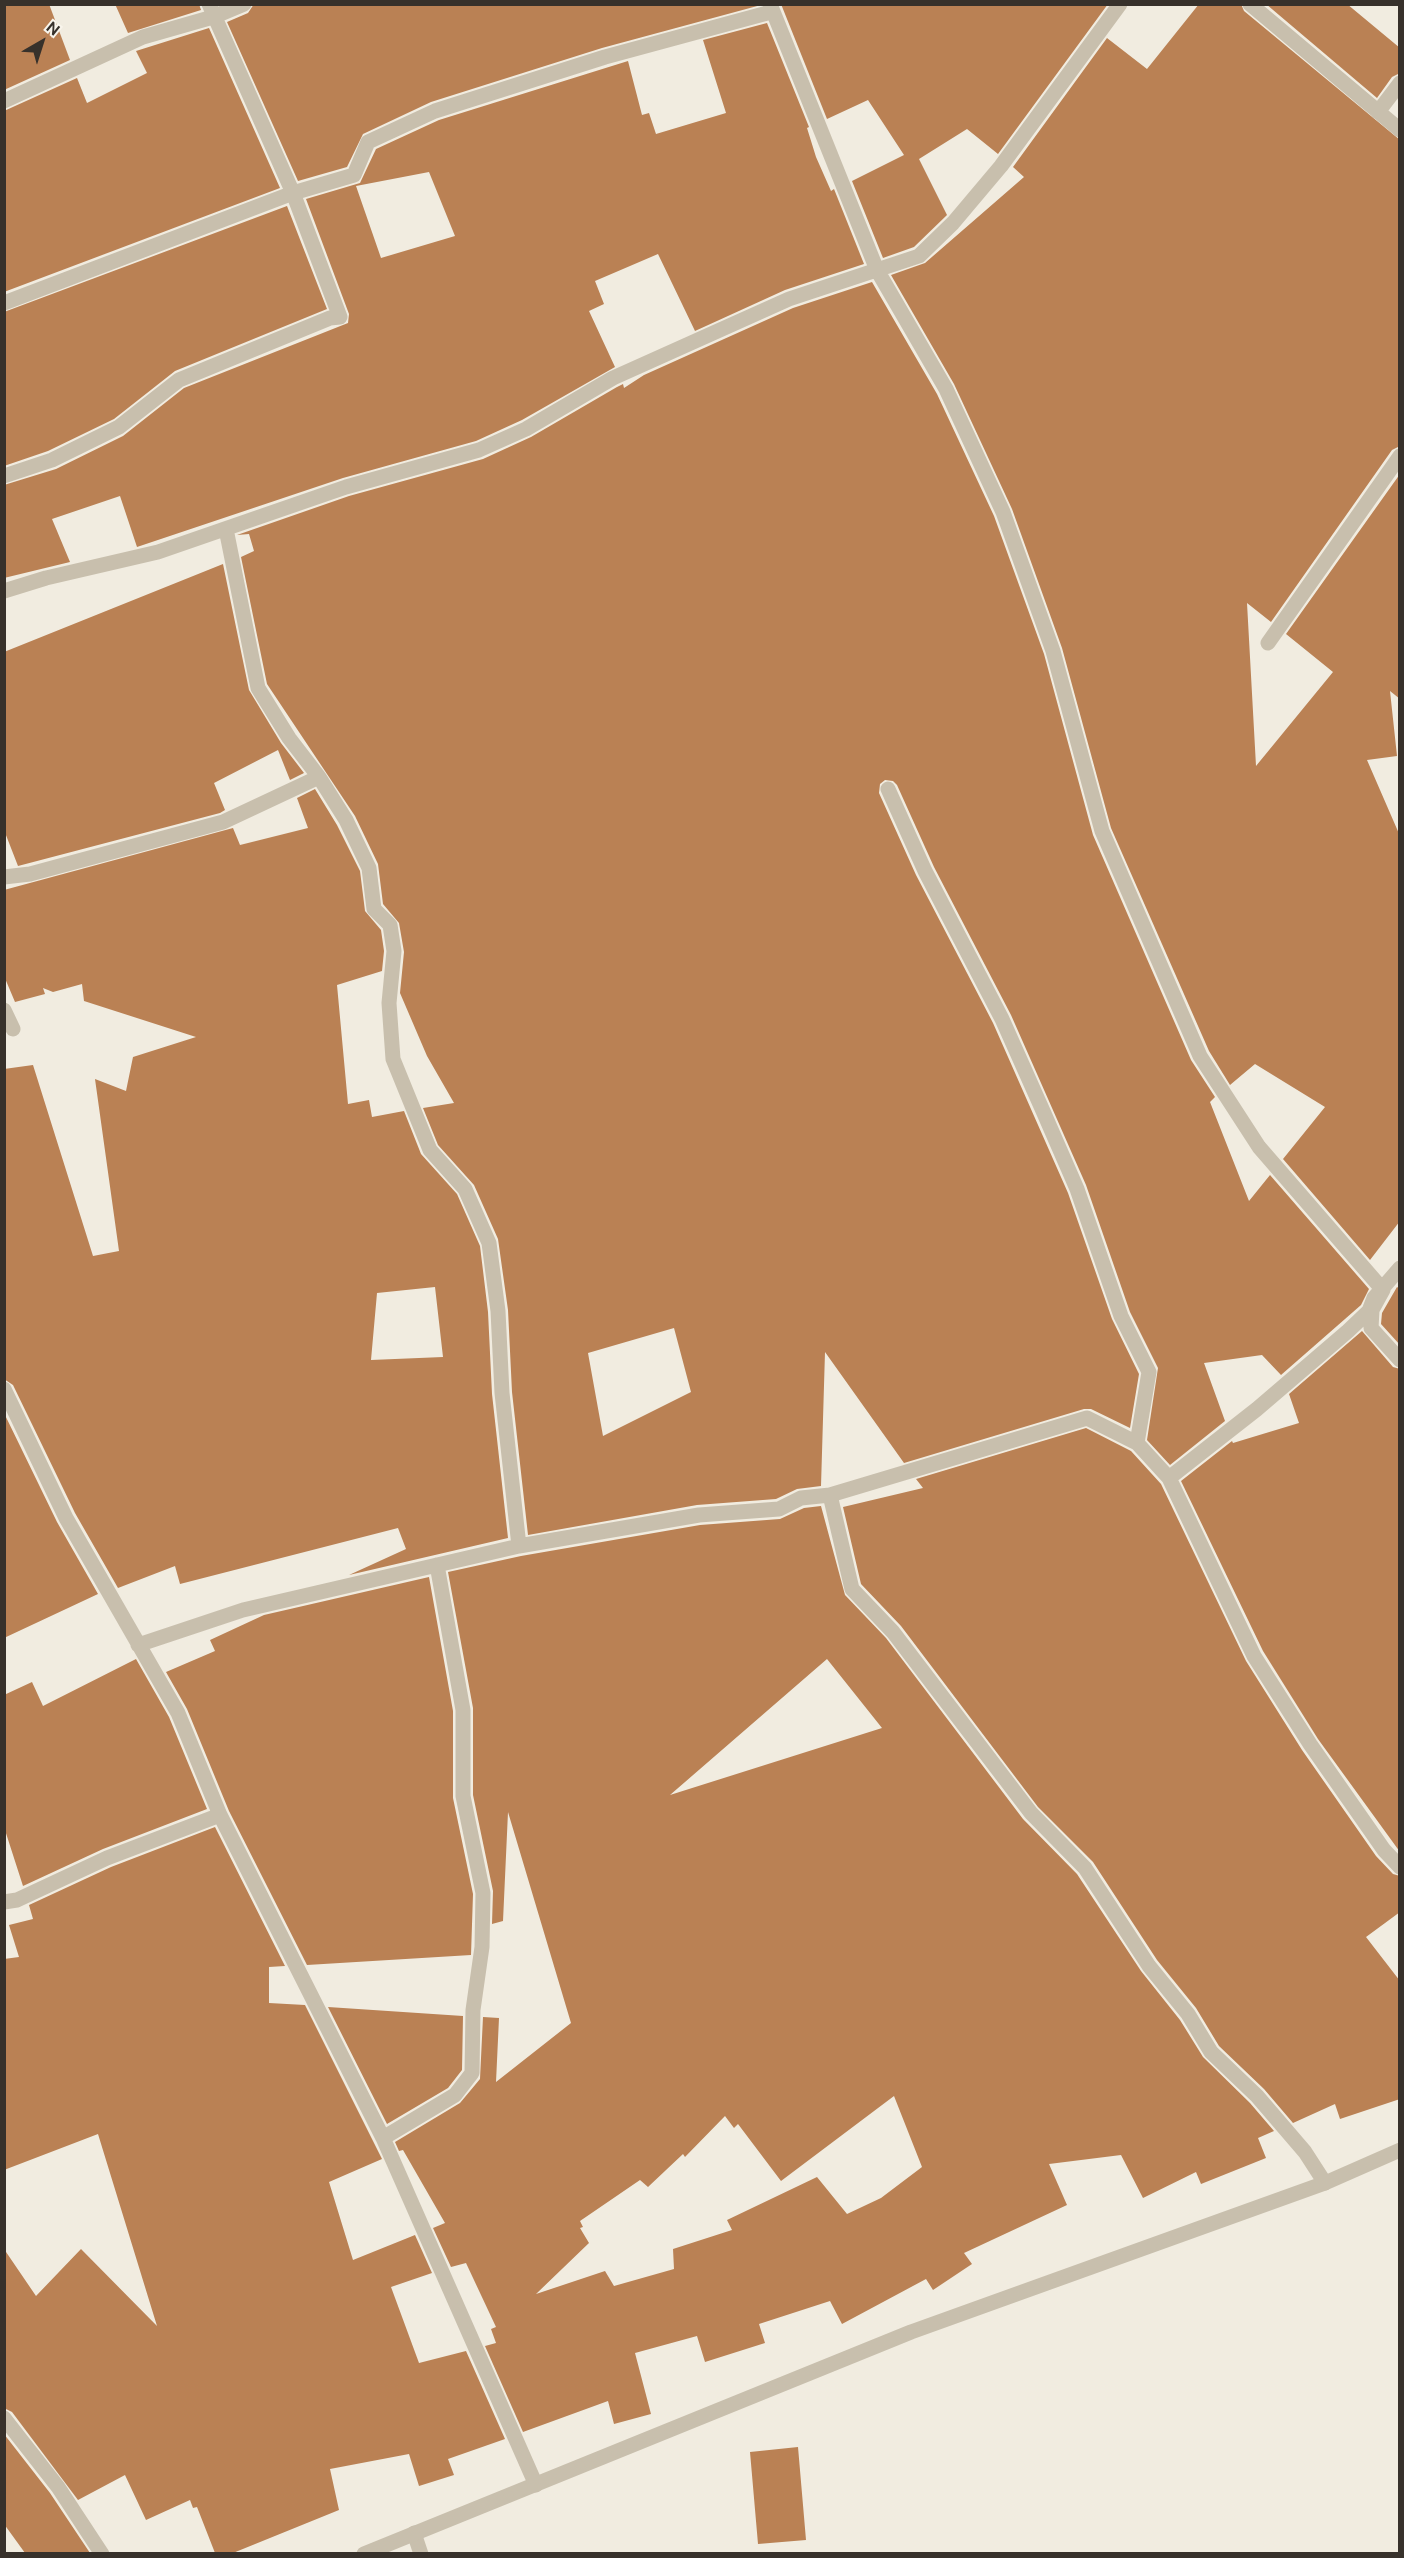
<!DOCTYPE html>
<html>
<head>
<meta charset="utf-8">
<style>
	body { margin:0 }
	#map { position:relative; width:1404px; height:2558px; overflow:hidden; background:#f1ece0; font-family:Ubuntu,sans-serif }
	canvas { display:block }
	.frame { position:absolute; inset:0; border:6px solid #37312b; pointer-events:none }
	.north { position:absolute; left:12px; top:12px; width:60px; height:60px; -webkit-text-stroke:4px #f9f5ec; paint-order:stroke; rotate:39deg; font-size:16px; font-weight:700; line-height:24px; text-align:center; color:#37312b }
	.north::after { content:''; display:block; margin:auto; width:21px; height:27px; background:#37312b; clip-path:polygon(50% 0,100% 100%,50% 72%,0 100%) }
</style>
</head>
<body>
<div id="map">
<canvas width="1404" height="2558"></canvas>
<div class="frame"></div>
<div class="north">N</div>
</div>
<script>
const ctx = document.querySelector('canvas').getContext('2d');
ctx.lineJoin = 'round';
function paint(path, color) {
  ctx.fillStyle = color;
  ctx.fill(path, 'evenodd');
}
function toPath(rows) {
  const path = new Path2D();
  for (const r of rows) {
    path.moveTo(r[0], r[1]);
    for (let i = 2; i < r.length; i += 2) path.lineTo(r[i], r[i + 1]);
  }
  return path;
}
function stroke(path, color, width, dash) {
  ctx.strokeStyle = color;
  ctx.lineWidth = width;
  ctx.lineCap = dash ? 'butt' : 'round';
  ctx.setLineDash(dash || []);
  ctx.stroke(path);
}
paint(toPath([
	[4,4,49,4,70,60,4,90],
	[115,4,199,4,201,10,128,33],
	[254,4,760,4,761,5,602,48,431,102,363,134,347,167,298,181,227,22,248,13],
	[781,4,1108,4,998,154,967,129,919,159,947,215,914,247,883,258,852,181,904,155,868,100,827,119],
	[1199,4,1241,4,1244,11,1400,140,1400,446,1392,450,1271,622,1247,603,1256,766,1333,672,1286,634,1400,474,1400,699,1390,691,1397,756,1367,760,1400,836,1400,1221,1370,1260,1283,1159,1325,1107,1255,1064,1230,1085,1209,1051,1111,828,1062,648,1012,509,954,384,891,275,925,263,1024,177,1013,167,1107,38,1147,69],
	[1266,4,1347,4,1400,48,1400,73,1392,77,1377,98],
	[767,23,809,127,807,128,816,157,831,191,834,189,864,264,785,290,695,331,658,254,595,281,604,304,589,311,615,367,522,420,476,441,343,478,137,547,120,496,52,519,70,562,4,578,4,485,56,469,123,436,184,388,348,323,349,314,306,199,360,183,376,149,439,120,628,61,642,115,649,113,656,134,726,113,703,40],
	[429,172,455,236,381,258,356,186],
	[209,28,280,188,4,292,4,111,77,78,87,103,147,73,136,51],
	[287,206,327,309,175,371,114,419,48,451,4,466,4,312],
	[872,282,937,394,994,516,1044,654,1093,835,1191,1060,1215,1097,1210,1102,1249,1201,1270,1175,1369,1289,1361,1305,1281,1375,1262,1355,1204,1363,1225,1421,1170,1465,1147,1440,1158,1368,1130,1312,1086,1185,1011,1015,934,867,897,785,893,781,885,780,880,784,879,793,916,875,993,1023,1068,1193,1112,1319,1139,1374,1130,1428,1091,1409,1084,1409,904,1463,825,1352,821,1486,797,1489,776,1499,697,1505,528,1535,512,1392,508,1310,498,1239,474,1185,438,1145,423,1108,454,1103,427,1056,400,993,404,952,399,923,383,904,378,864,355,816,267,684,241,557,254,551,249,534,237,535,349,496,483,459,531,437,617,387,623,384,624,388,644,375,793,308],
	[674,1328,691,1392,603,1436,588,1353],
	[223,564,249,690,281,743,304,773,290,780,278,750,214,783,225,810,220,813,18,866,4,830,4,652],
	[315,789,337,825,360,871,365,911,381,930,384,951,382,971,337,985,348,1104,369,1100,372,1117,404,1111,421,1154,457,1194,480,1246,488,1312,492,1394,508,1538,349,1575,406,1549,398,1528,180,1584,175,1566,118,1588,75,1513,13,1385,4,1379,4,1069,33,1065,93,1256,119,1251,95,1079,126,1091,133,1057,196,1037,84,1001,82,984,53,992,43,988,45,994,15,1002,4,976,4,890,233,828,240,845,308,828,297,798],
	[435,1287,443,1357,371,1360,377,1293],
	[1397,1287,1400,1289,1400,1345,1381,1324,1382,1313],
	[1362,1331,1393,1367,1400,1369,1400,1852,1318,1739,1263,1651,1181,1481,1232,1441,1233,1443,1299,1423,1289,1394],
	[4,1413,57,1522,98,1594,4,1638],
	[1086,1428,1131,1451,1161,1484,1246,1661,1302,1750,1376,1856,1393,1874,1400,1876,1400,1912,1366,1937,1400,1981,1400,2099,1340,2119,1335,2104,1293,2123,1264,2089,1219,2046,1196,2008,1157,1960,1093,1862,1038,1807,901,1626,861,1584,843,1507,923,1488,916,1479],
	[821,1506,845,1595,886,1638,1023,1819,1077,1874,1141,1971,1180,2020,1203,2057,1250,2103,1274,2131,1258,2138,1266,2158,1201,2184,1196,2172,1143,2198,1121,2155,1049,2164,1067,2205,964,2253,972,2264,933,2290,926,2279,842,2324,830,2301,759,2324,765,2343,705,2362,697,2336,635,2353,651,2414,614,2424,608,2401,523,2432,485,2346,496,2343,491,2329,496,2327,466,2263,451,2267,433,2228,445,2223,403,2150,399,2151,395,2142,460,2103,480,2079,483,2017,499,2018,496,2082,571,2023,508,1812,503,1921,492,1924,493,1891,473,1795,473,1708,448,1572,521,1556,700,1525,780,1519,804,1508],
	[827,1659,882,1728,670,1795],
	[894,2096,922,2167,881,2198,847,2214,817,2177,727,2220,732,2230,673,2249,674,2269,614,2286,605,2271,536,2294,589,2243,580,2228,583,2227,580,2221,640,2180,648,2187,683,2154,685,2157,725,2116,734,2128,738,2124,781,2181],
	[429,1577,453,1711,453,1798,473,1894,471,1955,307,1965,229,1811,187,1709,166,1672,215,1651,210,1640,264,1615],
	[136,1659,169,1717,207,1809,103,1849,23,1886,4,1827,4,1695,32,1682,43,1706],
	[215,1827,285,1966,269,1967,269,2003,305,2005,382,2159,329,2182,353,2260,415,2235,432,2273,391,2287,419,2363,466,2351,505,2439,448,2459,454,2475,419,2486,409,2454,330,2469,339,2510,233,2553,215,2553,197,2507,193,2508,190,2500,146,2520,125,2475,78,2500,12,2412,4,2408,4,2249,36,2296,81,2249,157,2326,98,2134,4,2170,4,1959,19,1957,9,1925,33,1919,29,1905,111,1867],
	[328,2007,463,2016,462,2070,448,2088,387,2124],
	[4,2434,50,2493,90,2553,25,2553,4,2524],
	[798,2447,806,2540,758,2544,750,2452]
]), '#ba8154');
stroke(toPath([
	[770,4,877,270,946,389,1003,512,1053,651,1102,831,1200,1056,1259,1147,1383,1290,1372,1310,1371,1328,1400,1360],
	[1250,4,1400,130],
	[4,101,143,37,213,17,244,4],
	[1378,112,1400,83],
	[4,303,293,193,354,175,368,142,435,111,605,57,771,12],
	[4,476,52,460,119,427,179,380,330,318,340,317,293,193,209,4],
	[226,529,258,688,289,738,319,777,346,820,369,868,374,909,390,925,394,951,389,1003,393,1059,430,1150,465,1189,489,1243,498,1311,502,1393,519,1546],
	[4,591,46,578,158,552,346,487,479,450,526,429,613,378,789,299,919,256,953,223,1001,166,1120,4],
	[1268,643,1400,456],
	[888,789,925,871,1002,1019,1043,1111,1077,1189,1121,1316,1149,1372,1137,1443,1169,1478,1254,1656,1310,1744,1384,1850,1400,1867],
	[4,877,30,874,223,822,319,777],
	[4,1010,13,1029],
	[4,1389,66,1518,178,1713,220,1815,383,2138,536,2485],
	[1169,1478,1257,1409,1348,1331,1369,1311,1374,1298,1400,1268],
	[830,1495,852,1589,893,1632,1031,1813,1085,1868,1149,1966,1188,2014,1211,2052,1257,2096,1305,2152,1325,2183],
	[138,1645,243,1610,519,1546,699,1515,779,1509,801,1498,830,1495,1087,1418,1137,1443],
	[4,1902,17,1900,107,1858,220,1815],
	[383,2138,455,2095,472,2073,473,2010,482,1947,483,1893,463,1796,463,1710,437,1565],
	[4,2418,58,2487,102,2554],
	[414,2533,421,2554]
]), '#c8bfad', 15);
stroke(toPath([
	[364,2554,911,2332,1325,2183,1400,2150]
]), '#c8bfad', 15);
</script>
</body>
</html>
